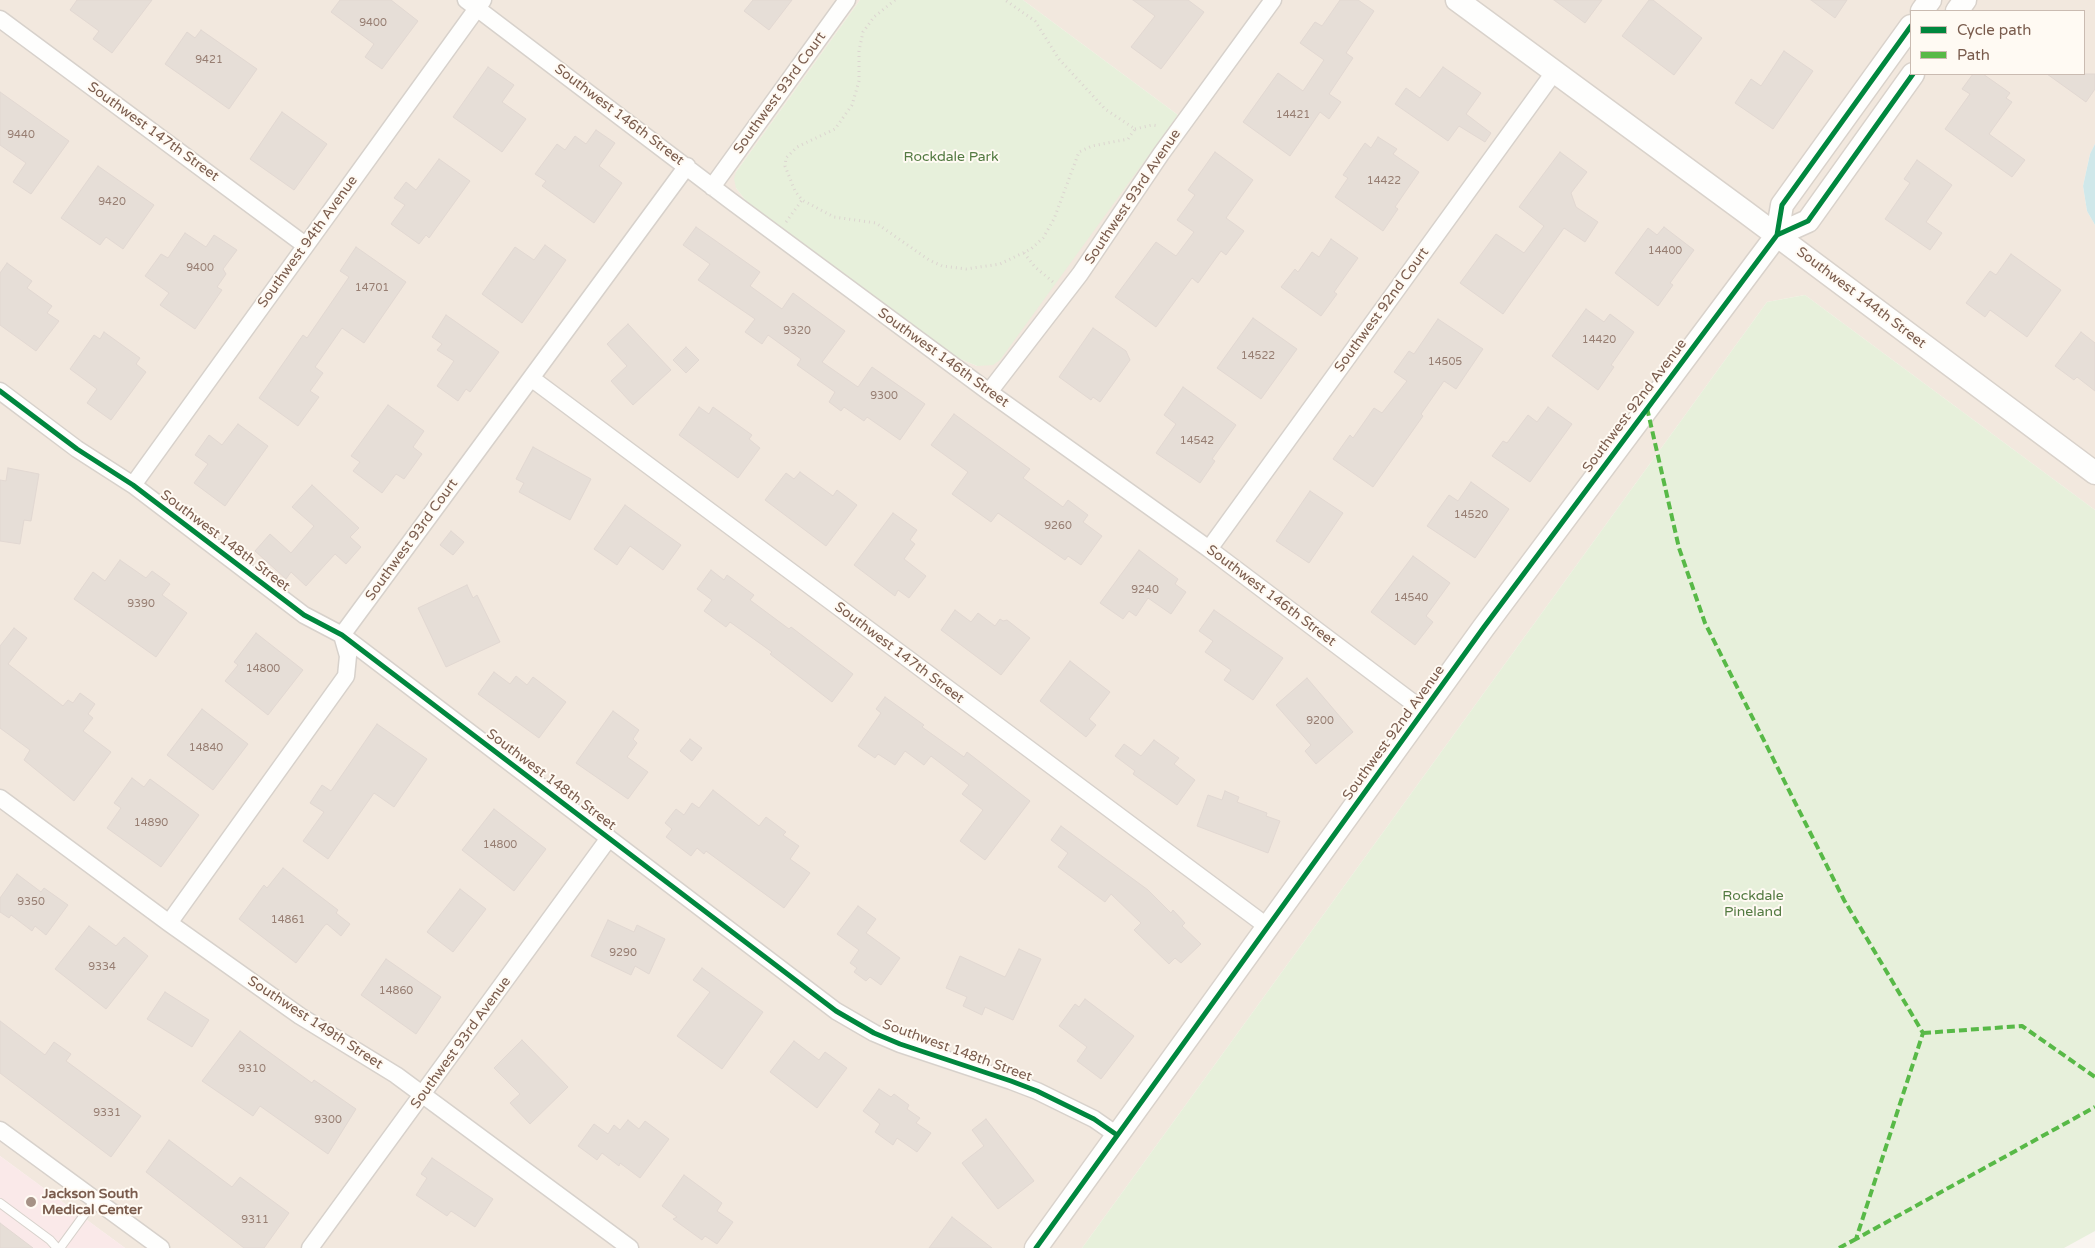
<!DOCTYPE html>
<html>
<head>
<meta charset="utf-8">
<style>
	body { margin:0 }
	#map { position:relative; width:2095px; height:1248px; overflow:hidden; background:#f9f5f0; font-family:"Varela Round",sans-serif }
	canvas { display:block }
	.legend { position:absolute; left:1910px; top:10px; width:175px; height:65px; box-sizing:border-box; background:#fffaf3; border:1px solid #cabbb1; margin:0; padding:6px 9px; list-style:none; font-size:15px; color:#7a5c4d }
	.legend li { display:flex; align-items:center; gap:10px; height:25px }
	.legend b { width:25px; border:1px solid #cabbb1 }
</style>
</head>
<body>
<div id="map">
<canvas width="2095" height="1248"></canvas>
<ul class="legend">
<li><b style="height:6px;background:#00873e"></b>Cycle path</li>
<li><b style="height:6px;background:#58b947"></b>Path</li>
</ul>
</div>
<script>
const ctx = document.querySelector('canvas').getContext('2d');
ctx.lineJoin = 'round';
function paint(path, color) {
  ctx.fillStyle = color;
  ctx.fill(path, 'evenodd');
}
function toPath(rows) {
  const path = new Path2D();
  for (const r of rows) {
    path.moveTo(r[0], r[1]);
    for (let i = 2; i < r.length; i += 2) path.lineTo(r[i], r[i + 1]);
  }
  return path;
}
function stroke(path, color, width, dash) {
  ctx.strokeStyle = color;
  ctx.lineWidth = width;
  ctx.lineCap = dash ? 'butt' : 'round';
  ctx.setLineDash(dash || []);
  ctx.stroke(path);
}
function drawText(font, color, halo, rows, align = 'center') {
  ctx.font = font + ' "Varela Round",sans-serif';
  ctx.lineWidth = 4;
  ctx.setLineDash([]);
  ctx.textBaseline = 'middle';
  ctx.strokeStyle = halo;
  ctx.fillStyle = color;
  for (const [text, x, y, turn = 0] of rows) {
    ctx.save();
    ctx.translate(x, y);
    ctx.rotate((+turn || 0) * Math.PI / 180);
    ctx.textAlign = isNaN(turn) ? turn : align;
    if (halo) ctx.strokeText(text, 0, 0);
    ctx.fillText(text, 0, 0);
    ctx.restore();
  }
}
paint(toPath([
	[0,0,860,0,736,172,736,188,746,201,958,358,977,366,1178,115,1023,0,2095,0,2095,144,2090,154,2083,186,2087,211,2095,225,2095,510,1805,295,1767,302,1082,1248,125,1248,0,1156],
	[1911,11,2084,11,2084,74,1911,74]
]), '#f2e8de');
paint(toPath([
	[0,1156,125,1248,0,1248]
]), '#fae9e9');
paint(toPath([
	[860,0,1023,0,1178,115,1000,360,993,365,977,366,958,358,746,201,736,188,734,179,736,172],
	[1805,295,2095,510,2095,1231,2064,1248,1082,1248,1767,302]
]), '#e7f0db');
paint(toPath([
	[2095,144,2095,225,2087,211,2083,186,2090,154]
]), '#d0e8ea');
const building = toPath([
	[77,0,152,0,112,53,93,39,99,31,70,10,77,0],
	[340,0,391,0,418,21,382,69,365,57,374,44,331,12,340,0],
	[753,0,792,0,769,30,744,11,753,0],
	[1133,0,1188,0,1204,12,1161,69,1131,47,1155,16,1133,0],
	[1340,0,1358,0,1374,11,1346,53,1353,58,1329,94,1341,102,1329,119,1320,112,1290,156,1243,122,1278,73,1303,91,1324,60,1300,43,1315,22,1322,26,1340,0],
	[1554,0,1602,0,1585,23,1554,0],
	[1649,0,1653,0,1702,38,1674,75,1622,36,1649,0],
	[1811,0,1847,0,1835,18,1811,0],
	[201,30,257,69,229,109,165,64,187,32,195,38,201,30],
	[1784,51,1813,71,1773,129,1735,103,1751,79,1761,86,1784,51],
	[488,67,514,85,502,102,526,119,502,152,453,117,488,67],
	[1443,67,1481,93,1466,114,1491,133,1485,142,1459,126,1448,141,1395,104,1406,88,1420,98,1443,67],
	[1973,74,1983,74,2010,93,2006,98,2012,102,1989,134,2025,160,2012,177,1945,129,1970,94,1962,89,1973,74],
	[2047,74,2095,74,2095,89,2086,102,2047,74],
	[0,92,69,141,31,194,13,182,26,163,0,145,0,92],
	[282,112,327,144,294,190,250,159,282,112],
	[596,130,615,143,599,166,622,183,594,223,542,186,546,181,535,174,557,144,565,150,575,136,586,144,596,130],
	[1378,137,1397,149,1393,154,1419,172,1395,207,1398,209,1383,231,1335,197,1348,178,1343,175,1365,143,1371,148,1378,137],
	[1215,152,1253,180,1226,218,1244,231,1226,255,1221,251,1198,283,1192,278,1156,327,1115,297,1156,242,1176,256,1194,232,1177,220,1195,195,1188,190,1215,152],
	[1560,152,1587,172,1571,193,1576,207,1598,222,1585,242,1564,228,1503,314,1460,283,1496,234,1524,253,1544,226,1519,207,1560,152],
	[439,159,470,181,429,238,426,235,419,244,391,224,405,205,394,198,406,182,416,190,439,159],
	[1917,160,1952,185,1926,222,1942,233,1930,250,1885,219,1910,183,1904,179,1917,160],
	[98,166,154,205,123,249,106,237,100,245,61,218,98,166],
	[696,227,760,272,750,286,782,309,793,293,845,331,822,362,858,387,872,367,925,404,900,440,867,417,864,421,844,407,841,411,829,402,835,392,797,365,801,359,768,335,762,344,745,332,755,319,698,280,710,264,683,245,696,227],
	[1664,227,1694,250,1670,283,1673,285,1658,306,1615,273,1648,228,1657,235,1664,227],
	[185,233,206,247,214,235,237,250,223,269,226,274,217,287,222,290,195,329,160,305,169,293,145,276,161,254,168,258,185,233],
	[1331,239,1358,258,1334,292,1337,294,1321,316,1281,287,1295,269,1298,272,1312,252,1319,257,1331,239],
	[545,245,566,260,522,323,482,294,515,247,534,260,545,245],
	[356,247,406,282,364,343,342,328,315,367,323,373,310,391,319,397,298,426,259,398,303,335,307,338,349,277,340,271,356,247],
	[2011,254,2061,290,2027,337,1990,310,1985,317,1966,303,1990,271,1996,275,2011,254],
	[7,263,32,281,27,288,52,306,47,313,59,321,36,351,0,325,0,273,7,263],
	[1586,309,1604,322,1610,314,1634,332,1611,365,1614,367,1598,390,1552,356,1586,309],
	[446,315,499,352,470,392,466,389,458,401,437,386,454,361,437,350,442,344,432,337,446,315],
	[1253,318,1297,349,1261,399,1217,368,1253,318],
	[1438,319,1483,349,1456,389,1444,381,1421,414,1423,416,1373,487,1333,459,1350,435,1353,438,1374,408,1382,413,1407,381,1394,372,1409,351,1414,354,1438,319],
	[628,324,671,370,633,405,611,381,627,366,607,344,628,324],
	[1093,328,1126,351,1130,360,1100,402,1093,397,1091,400,1059,377,1093,328],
	[104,332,140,358,136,364,146,372,111,420,87,403,97,389,70,369,94,335,100,339,104,332],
	[2081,332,2095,343,2095,391,2077,377,2074,380,2055,366,2081,332],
	[686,347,699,360,686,373,673,360,686,347],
	[1183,387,1236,425,1212,459,1215,461,1200,483,1156,453,1176,424,1164,415,1183,387],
	[388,405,424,431,413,447,422,454,404,479,396,474,382,493,353,471,360,462,351,456,388,405],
	[699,407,709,414,713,407,752,435,749,439,760,448,738,478,679,435,699,407],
	[1548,407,1572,424,1530,482,1492,456,1503,441,1507,443,1528,415,1537,422,1548,407],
	[954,414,1030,469,1023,478,1063,507,1068,500,1088,515,1083,522,1102,536,1081,565,1068,556,1065,560,998,513,991,522,952,494,968,472,931,445,954,414],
	[238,424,268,446,225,506,194,483,208,464,195,455,209,435,222,445,238,424],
	[533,447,591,479,570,520,519,492,524,483,516,479,533,447],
	[8,468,39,474,31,521,24,520,20,544,0,541,0,480,6,481,8,468],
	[800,472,833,496,837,490,857,505,826,546,765,500,786,473,794,479,800,472],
	[1471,482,1509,509,1475,558,1427,526,1449,495,1458,501,1471,482],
	[312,485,359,528,350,537,361,547,346,564,335,554,306,586,291,572,286,579,255,551,270,534,291,553,314,526,292,507,312,485],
	[1310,491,1343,513,1309,563,1276,541,1310,491],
	[625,505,681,545,663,570,630,546,617,565,594,549,625,505],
	[893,513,917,530,910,540,915,544,904,559,926,576,909,598,898,590,895,596,854,565,893,513],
	[451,531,464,542,453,555,440,545,451,531],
	[1139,550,1178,579,1175,584,1186,592,1171,614,1148,598,1136,616,1129,611,1123,619,1100,603,1139,550],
	[1413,556,1450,583,1426,616,1433,622,1415,645,1371,612,1413,556],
	[120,560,146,578,152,571,170,584,162,595,187,613,156,657,74,599,93,572,105,581,120,560],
	[711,570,724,580,727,575,754,595,750,600,789,629,791,627,853,674,832,702,770,654,772,652,730,622,726,627,704,611,712,600,697,589,711,570],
	[467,585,473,598,477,595,500,642,446,667,418,608,467,585],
	[955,610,971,622,978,613,995,626,1000,619,1003,621,1007,620,1030,638,1001,675,941,630,955,610],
	[1214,610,1283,658,1253,700,1224,680,1231,670,1205,652,1213,641,1199,631,1214,610],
	[14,628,27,638,8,664,63,706,68,700,73,703,80,693,95,704,88,714,93,718,83,731,111,752,74,801,24,760,30,750,0,728,0,646,14,628],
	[256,633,303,670,268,715,225,681,238,665,234,662,256,633],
	[1070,661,1110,692,1089,719,1096,725,1086,737,1040,701,1070,661],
	[494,672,510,684,516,676,527,685,533,677,566,702,539,738,478,694,494,672],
	[1307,678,1353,732,1316,764,1305,751,1311,745,1276,705,1307,678],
	[885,697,924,725,922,727,964,757,967,752,1030,801,985,860,960,841,983,810,962,794,969,785,931,756,924,765,905,751,895,765,878,754,875,758,858,746,881,713,876,709,885,697],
	[202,709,248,744,213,790,167,755,202,709],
	[613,711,639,730,633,739,637,743,627,757,648,772,628,799,576,763,613,711],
	[377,724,427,759,394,807,374,793,328,859,303,841,324,812,310,803,322,785,331,791,377,724],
	[690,739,702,748,692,761,680,751,690,739],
	[1154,740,1179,758,1174,764,1195,780,1177,805,1133,774,1135,771,1115,756,1124,744,1141,756,1154,740],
	[132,778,144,787,150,779,199,815,161,867,107,828,121,808,114,803,132,778],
	[713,790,759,826,766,817,786,832,783,835,799,846,790,859,810,873,784,908,706,851,704,854,697,848,691,856,666,837,672,829,665,823,676,809,684,815,692,803,699,808,713,790],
	[1225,791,1239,797,1237,802,1267,813,1266,816,1280,821,1268,853,1197,826,1208,795,1222,800,1225,791],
	[494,809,546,849,514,891,462,850,494,809],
	[1061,826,1148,890,1171,913,1173,910,1185,923,1182,926,1201,944,1181,963,1175,958,1169,964,1134,930,1141,923,1111,894,1105,902,1058,867,1068,853,1051,840,1061,826],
	[283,868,338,910,336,913,350,924,341,936,327,924,325,925,296,963,239,919,264,885,267,888,283,868],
	[17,874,41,892,44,888,68,905,46,935,35,926,32,931,11,915,9,918,0,912,0,898,17,874],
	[460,889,486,909,453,952,427,932,460,889],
	[858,906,876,919,866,933,900,958,881,985,870,977,866,981,854,972,857,968,850,963,859,950,837,934,858,906],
	[608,920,634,932,637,925,665,939,649,974,635,966,631,975,591,956,608,920],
	[89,926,116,946,124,937,148,956,106,1009,55,969,89,926],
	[1019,949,1041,959,1013,1020,985,1007,982,1015,963,1006,967,997,946,988,960,956,1005,977,1019,949],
	[386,959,441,997,416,1034,361,995,386,959],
	[702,968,763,1012,722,1069,677,1036,710,992,693,980,702,968],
	[165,992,209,1020,192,1047,147,1019,165,992],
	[1085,999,1134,1036,1101,1079,1077,1061,1087,1047,1059,1026,1075,1004,1079,1007,1085,999],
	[0,1021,45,1055,54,1042,71,1054,66,1061,141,1116,111,1157,0,1073,0,1021],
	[240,1031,312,1083,314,1080,356,1109,328,1154,260,1106,253,1116,202,1081,240,1031],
	[522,1040,568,1087,530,1124,510,1103,520,1094,494,1068,522,1040],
	[794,1041,819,1060,825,1052,847,1068,817,1108,770,1072,794,1041],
	[879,1089,891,1097,894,1094,909,1105,907,1109,920,1118,916,1123,931,1133,917,1152,897,1138,893,1145,875,1132,880,1124,863,1111,879,1089],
	[986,1119,1034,1181,998,1209,962,1163,984,1146,972,1130,986,1119],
	[628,1120,639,1129,645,1121,669,1139,640,1178,620,1163,619,1166,602,1153,597,1160,578,1146,594,1124,608,1134,614,1125,620,1130,628,1120],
	[169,1140,232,1187,240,1177,289,1213,264,1248,244,1248,146,1172,169,1140],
	[432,1158,493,1199,475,1227,451,1211,447,1216,416,1195,427,1178,421,1174,432,1158],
	[684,1175,722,1203,717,1211,733,1222,717,1244,705,1236,702,1240,673,1219,677,1217,662,1206,684,1175],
	[952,1217,992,1248,929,1248,952,1217],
	[0,1223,33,1248,0,1248,0,1223]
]);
paint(building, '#e6ded7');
stroke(building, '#e2d8d2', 1);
const lane = toPath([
	[0,1203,50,1240,57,1248],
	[60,1248,95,1200]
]);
const street = toPath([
	[466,0,731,201,989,392,1209,549,1424,711],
	[0,19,305,245],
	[712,187,847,0],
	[531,378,1268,927],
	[0,391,77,449,133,485,304,615,342,635,836,1011,874,1033,900,1044,1011,1081,1037,1091,1094,1119,1117,1135],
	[989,392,1080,274,1161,154,1273,0],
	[133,485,483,0],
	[1209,549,1555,71],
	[342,635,687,166],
	[0,798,169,923,300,1016,396,1075,630,1248],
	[169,923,346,676,348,656,342,635],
	[0,1130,161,1248],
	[310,1248,609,838]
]);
const secondary = toPath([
	[1457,0,1744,211,2095,473],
	[1922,11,1930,0],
	[1957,11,1965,0],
	[1777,235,1808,221,1913,74],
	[1036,1248,1484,627,1777,235,1782,205,1911,26]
]);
stroke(lane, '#d7d1cb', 10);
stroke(street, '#d7d1cb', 19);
stroke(secondary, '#d9d2cb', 25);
stroke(toPath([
	[895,0,874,17,863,32,859,51,859,81,852,105,835,129,797,147,786,158,785,166,795,191,802,200,834,217,876,223,929,260,942,266,966,269,1000,264,1031,249,1043,238,1054,219,1079,152,1092,146,1128,139,1135,129,1105,109,1059,59,1035,21,1005,0],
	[1135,129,1152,125,1159,126],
	[786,222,802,200],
	[1024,253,1035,267,1053,282]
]), '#dcd5d0', 3, [1, 4]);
stroke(lane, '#fefefd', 8);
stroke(street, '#fefefd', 16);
stroke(secondary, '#fefefd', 22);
stroke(toPath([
	[1647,408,1679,548,1705,623,1844,900,1923,1033,1856,1239,2095,1107],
	[1923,1033,2022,1026,2095,1077],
	[1839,1248,1856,1239]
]), '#58b947', 4, [8, 4]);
stroke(toPath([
	[1777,235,1808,221,1913,74],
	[0,391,77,449,133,485,304,615,342,635,836,1011,874,1033,900,1044,1011,1081,1037,1091,1094,1119,1117,1135],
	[1036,1248,1484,627,1777,235,1782,205,1911,26]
]), '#00873e', 5);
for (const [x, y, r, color] of [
	[31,1202,6,"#a69286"]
]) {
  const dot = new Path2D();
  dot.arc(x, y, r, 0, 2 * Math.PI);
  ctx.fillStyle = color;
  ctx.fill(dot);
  stroke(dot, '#fffaf3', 2);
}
drawText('11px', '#977e72', null, [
	["9400",373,23],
	["9421",209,60],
	["14421",1293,115],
	["9440",21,135],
	["14422",1384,181],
	["9420",112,202],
	["14400",1665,251],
	["9400",200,268],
	["14701",372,288],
	["9320",797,331],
	["14420",1599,340],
	["14522",1258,356],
	["14505",1445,362],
	["9300",884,396],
	["14542",1197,441],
	["14520",1471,515],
	["9260",1058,526],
	["9240",1145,590],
	["14540",1411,598],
	["9390",141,604],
	["14800",263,669],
	["9200",1320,721],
	["14840",206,748],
	["14890",151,823],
	["14800",500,845],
	["9350",31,902],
	["14861",288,920],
	["9290",623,953],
	["9334",102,967],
	["14860",396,991],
	["9310",252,1069],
	["9331",107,1113],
	["9300",328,1120],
	["9311",255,1220]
]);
drawText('14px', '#7a5c4d', '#fffaf3', [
	["Southwest 93rd Court",780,93,-54],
	["Southwest 146th Street",619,115,37],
	["Southwest 147th Street",153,132,36],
	["Southwest 93rd Avenue",1133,197,-56],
	["Southwest 94th Avenue",308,242,-54],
	["Southwest 144th Street",1861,298,37],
	["Southwest 92nd Court",1382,310,-54],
	["Southwest 146th Street",943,358,36],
	["Southwest 92nd Avenue",1635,406,-53],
	["Southwest 93rd Court",412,540,-54],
	["Southwest 148th Street",225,541,37],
	["Southwest 146th Street",1271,596,37],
	["Southwest 147th Street",899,653,37],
	["Southwest 92nd Avenue",1394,733,-54],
	["Southwest 148th Street",551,780,37],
	["Southwest 149th Street",315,1023,33],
	["Southwest 93rd Avenue",461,1043,-54],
	["Southwest 148th Street",957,1051,20]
]);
drawText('14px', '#537a41', '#fffaf3', [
	["Rockdale Park",951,157],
	["Rockdale",1753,896],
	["Pineland",1753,912]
]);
drawText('bold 14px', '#7a5c4d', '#fffaf3', [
	["Jackson South",42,1194],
	["Medical Center",42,1210]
], 'left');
</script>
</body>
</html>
